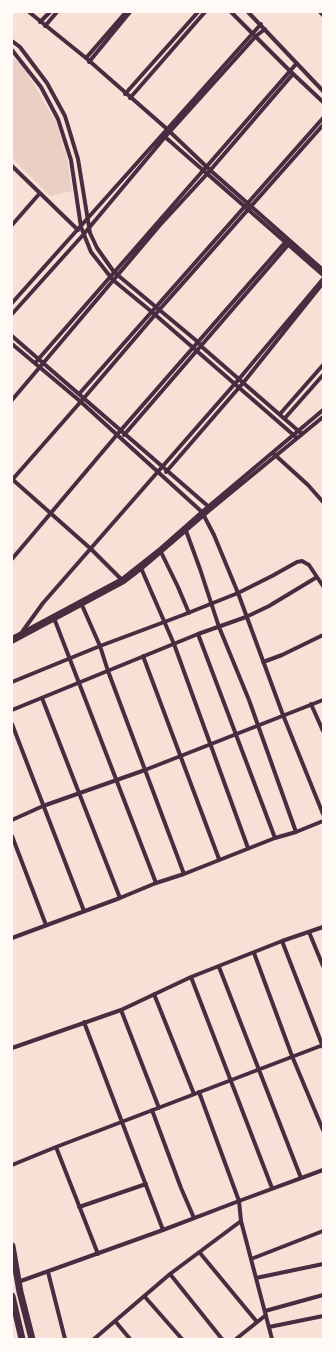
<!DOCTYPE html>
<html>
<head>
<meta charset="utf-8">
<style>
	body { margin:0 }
	#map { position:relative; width:335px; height:1351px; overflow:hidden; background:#f7e1d7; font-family:Rubik,sans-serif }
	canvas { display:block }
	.frame { position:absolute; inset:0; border:13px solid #fffaf5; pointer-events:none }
</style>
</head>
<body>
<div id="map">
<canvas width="335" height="1351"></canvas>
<div class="frame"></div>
</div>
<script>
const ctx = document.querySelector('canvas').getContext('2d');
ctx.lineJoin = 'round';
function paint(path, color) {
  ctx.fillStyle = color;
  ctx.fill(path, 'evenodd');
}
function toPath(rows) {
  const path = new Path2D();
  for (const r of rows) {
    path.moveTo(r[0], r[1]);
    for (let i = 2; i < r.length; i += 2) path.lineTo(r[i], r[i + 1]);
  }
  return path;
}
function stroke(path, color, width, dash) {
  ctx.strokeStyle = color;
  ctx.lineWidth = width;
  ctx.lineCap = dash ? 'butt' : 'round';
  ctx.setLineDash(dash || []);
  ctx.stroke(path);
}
paint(toPath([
	[12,57,22,65,56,122,67,158,72,191,50,196,12,158]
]), '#ebcfc5');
stroke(toPath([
	[29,12,86,58,167,129,210,170,323,270],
	[231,12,289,70,323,102],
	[248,12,323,91],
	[320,12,323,15],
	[40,22,50,12],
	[45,26,57,12],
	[12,41,20,47,47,83,65,116,78,159,90,233,97,248,114,272,198,342,202,347,302,434],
	[12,50,41,87,58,119,71,160,81,227,91,252,113,280,152,312,297,438],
	[86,58,126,12],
	[89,62,130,12],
	[125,94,198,12],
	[130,98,205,12],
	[164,136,323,275],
	[12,166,78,230],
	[12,225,40,193],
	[12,303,261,24],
	[12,314,83,235,165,137,256,36,265,29],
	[12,336,209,507],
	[12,344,81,402,202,512,214,535,238,593,283,715,323,814],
	[35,363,297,63],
	[79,394,323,118],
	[12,400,160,225,207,174,293,74],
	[280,414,323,365],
	[285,418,323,375],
	[124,435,288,245],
	[274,454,308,485,323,502],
	[166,472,243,383,323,283],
	[12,479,91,549,122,580],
	[12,480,84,398,160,309,323,125],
	[185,528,200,569,219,627,249,700,296,832],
	[160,550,178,587,189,613],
	[12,559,121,430,288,239],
	[141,568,174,644,248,848],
	[81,603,100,646,108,671,184,874],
	[54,618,156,883],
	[22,632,43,603,239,379,323,279],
	[198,634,275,838],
	[12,638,122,579,160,549,202,512,323,410],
	[12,642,124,582,141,569,211,509,323,417],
	[143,656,219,859],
	[263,662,282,655,323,635],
	[12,682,100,646,183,615,238,593,272,576,297,562,302,561,309,565,317,577],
	[42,698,120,898],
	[311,704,323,731],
	[12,710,198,634,246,617,269,606,317,577,323,586],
	[12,724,84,911],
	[12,820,43,806,145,770,323,700],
	[12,836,46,925],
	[309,932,323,966],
	[12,938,120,898,156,883,184,874,275,838,296,832,323,821],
	[282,941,323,1047],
	[254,953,292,1056,323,1130],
	[219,967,301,1178],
	[191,977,272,1188],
	[154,994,194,1094],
	[121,1010,159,1108],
	[84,1022,163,1230],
	[12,1048,121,1010,191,977,282,941,323,927],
	[199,1092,239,1201,241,1221,272,1339],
	[152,1110,181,1188,194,1218],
	[56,1147,98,1254],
	[12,1165,56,1147,323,1045],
	[79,1207,146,1184],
	[200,1253,257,1322],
	[251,1259,323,1231],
	[48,1272,65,1339],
	[170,1274,222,1339],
	[256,1278,323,1264],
	[18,1282,163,1230,239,1201,323,1170],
	[145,1297,182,1339],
	[265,1311,323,1295],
	[115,1321,130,1339],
	[269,1327,323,1316],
	[94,1339,170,1274,241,1221],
	[236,1339,266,1315]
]), '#4a2c40', 4);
stroke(toPath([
	[12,1246,20,1292,32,1339],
	[12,1296,22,1339]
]), '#4a2c40', 7);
</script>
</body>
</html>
